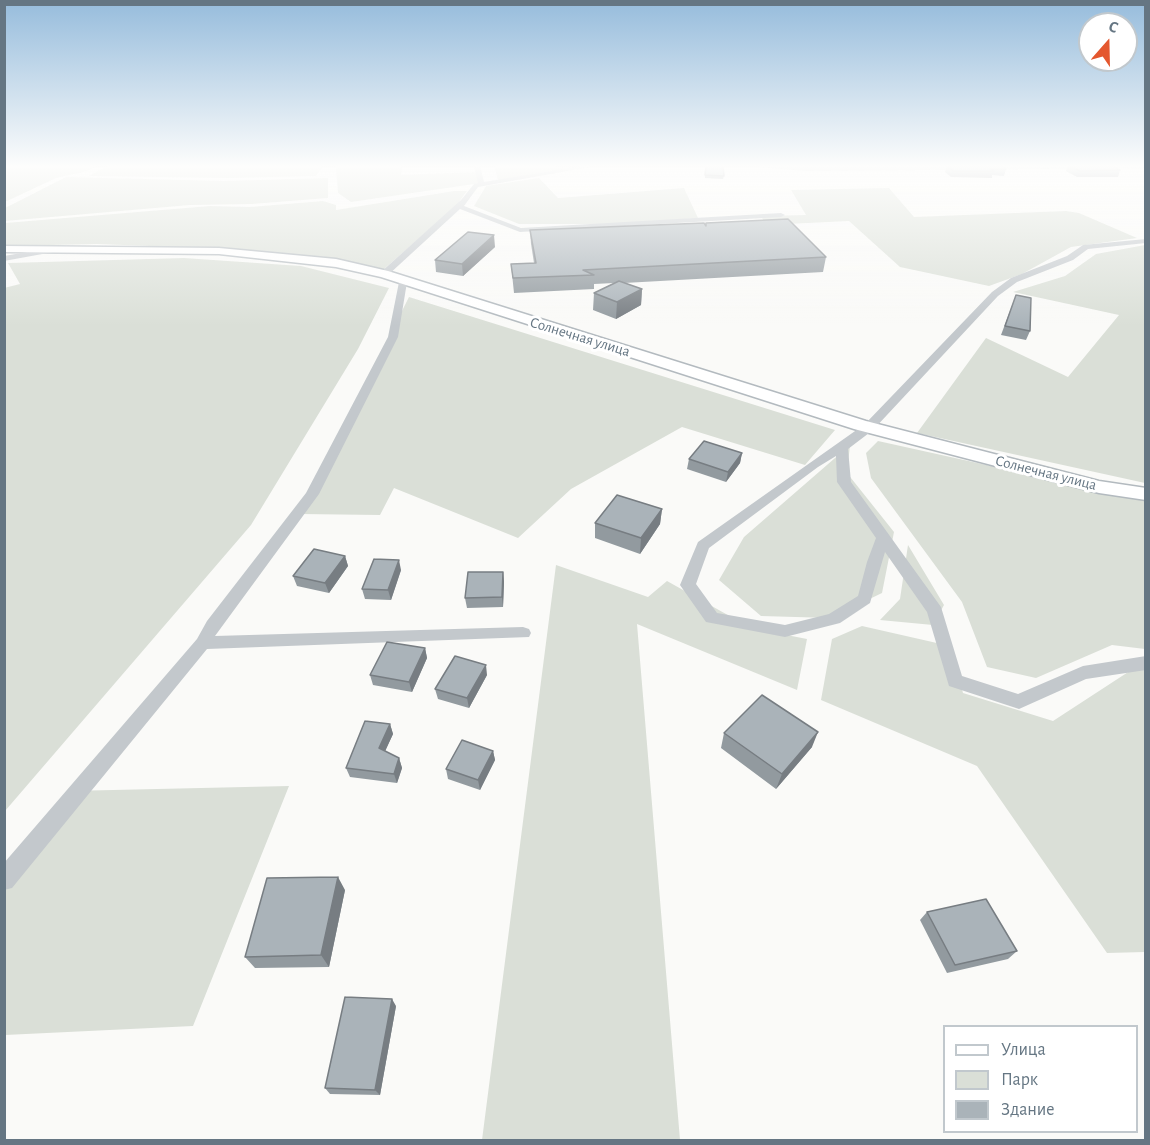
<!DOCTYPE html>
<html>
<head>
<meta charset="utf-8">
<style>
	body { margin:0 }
	#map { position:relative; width:1150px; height:1145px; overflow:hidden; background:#fafaf8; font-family:"Alegreya Sans",sans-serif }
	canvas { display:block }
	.frame { position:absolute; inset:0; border:6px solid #657683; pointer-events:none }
	.legend { position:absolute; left:943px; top:1025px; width:195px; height:108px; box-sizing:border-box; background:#fff; border:2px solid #c1c8cd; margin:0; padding:8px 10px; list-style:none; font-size:18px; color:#657683 }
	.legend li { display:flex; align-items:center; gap:12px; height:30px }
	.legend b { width:30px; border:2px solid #c1c8cd }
	.north { position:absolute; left:1078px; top:12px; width:60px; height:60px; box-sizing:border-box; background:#fff; border:2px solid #c1c8cd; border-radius:50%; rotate:20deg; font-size:16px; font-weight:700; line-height:24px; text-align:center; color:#657683 }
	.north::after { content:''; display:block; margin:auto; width:21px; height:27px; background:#e4572e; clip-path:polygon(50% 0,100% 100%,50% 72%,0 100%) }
</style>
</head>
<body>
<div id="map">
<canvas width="1150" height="1145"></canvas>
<div class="frame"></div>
<ul class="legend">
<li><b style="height:8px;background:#fff"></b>Улица</li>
<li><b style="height:16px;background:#dadfd7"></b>Парк</li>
<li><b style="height:16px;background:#aab3b9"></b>Здание</li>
</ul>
<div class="north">С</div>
</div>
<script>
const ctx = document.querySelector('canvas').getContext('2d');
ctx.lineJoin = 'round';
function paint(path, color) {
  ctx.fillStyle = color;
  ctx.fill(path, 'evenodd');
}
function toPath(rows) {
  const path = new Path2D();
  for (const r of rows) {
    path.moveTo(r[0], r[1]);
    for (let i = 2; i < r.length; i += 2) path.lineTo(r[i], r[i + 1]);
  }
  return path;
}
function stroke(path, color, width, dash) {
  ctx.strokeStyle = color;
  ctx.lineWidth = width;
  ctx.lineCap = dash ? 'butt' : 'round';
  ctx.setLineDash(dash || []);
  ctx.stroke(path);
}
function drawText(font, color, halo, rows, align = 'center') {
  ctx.font = font + ' "Alegreya Sans",sans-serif';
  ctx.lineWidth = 6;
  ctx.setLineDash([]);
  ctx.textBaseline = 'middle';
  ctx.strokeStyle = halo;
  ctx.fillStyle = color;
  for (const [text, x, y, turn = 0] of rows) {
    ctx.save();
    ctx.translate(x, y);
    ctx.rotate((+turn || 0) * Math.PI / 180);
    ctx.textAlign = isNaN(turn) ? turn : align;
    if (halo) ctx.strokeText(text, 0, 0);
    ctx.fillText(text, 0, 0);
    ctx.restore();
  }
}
paint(toPath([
	[5,166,98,166,83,172,56,178,5,202],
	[108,166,323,166,316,176,228,178,89,176],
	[336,166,402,166,401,175,479,172,481,183,351,202,338,193],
	[494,166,554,166,568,168,498,180],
	[66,177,223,181,328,178,328,198,252,204,190,205,5,221,5,208],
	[539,178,558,198,684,188,698,218,615,224,519,224,474,206,486,186],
	[889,188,914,217,1066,211,1079,213,1137,238,1071,247,1022,274,989,286,900,267,849,221,766,225,761,216,806,215,791,190],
	[454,191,467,191,456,206,384,269,326,257,229,249,97,244,5,246,5,223,210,206,250,207,323,201,336,205,336,210],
	[1145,245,1145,483,917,433,986,338,1068,377,1119,315,1013,292,1065,276,1096,254],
	[184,258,301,266,389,288,358,349,251,525,5,811,4,288,20,284,8,263],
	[409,297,835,430,805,465,682,427,571,489,518,538,394,488,380,515,300,514],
	[878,441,1145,500,1145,649,1112,645,1036,678,987,667,962,602,871,478,866,453],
	[850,445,847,473,894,532,882,593,830,618,761,616,719,580,744,537],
	[908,545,944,605,933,625,880,620,900,599],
	[556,565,648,597,667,581,751,628,807,639,797,690,637,624,680,1140,482,1140],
	[862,626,950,646,963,693,1053,721,1142,663,1145,664,1145,952,1107,953,977,766,821,700,832,639],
	[289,786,193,1026,5,1035,4,870,69,791]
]), '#dadfd7');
const secondary = toPath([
	[4,246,219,248,336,259,388,271,866,421,1099,481,1146,488,1146,500,1099,493,854,429,381,277,336,267,219,254,4,252,4,246]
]);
stroke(secondary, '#b3babf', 3);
paint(toPath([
	[474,166,480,166,484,182,580,166,595,166,478,187,464,206,521,228,781,213,785,215,781,217,520,232,460,209,387,276,381,276,381,272,461,200,474,184,478,183,474,166],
	[748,166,1146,166,1146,168,806,171,748,166],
	[1146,239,1146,243,1088,249,1073,260,1017,282,998,296,873,430,848,449,851,482,941,607,962,676,1018,694,1083,666,1146,656,1146,670,1086,679,1019,709,949,686,927,612,885,552,870,603,840,623,785,637,706,622,680,585,698,542,865,424,992,292,1011,278,1067,256,1083,245,1146,239],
	[836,456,837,482,876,538,867,562,858,596,829,614,785,625,717,613,696,584,709,548,818,467,836,456],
	[56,247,59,247,59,251,4,261,4,256,56,247],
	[403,279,407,282,398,337,319,494,215,636,523,627,529,629,531,633,529,637,207,649,12,888,4,890,4,863,197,639,207,621,306,493,388,337,399,282,403,279]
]), '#c3c8cc');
paint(secondary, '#fff');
paint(toPath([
	[705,166,724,176,723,179,705,178],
	[947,166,1006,169,1004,176,992,175,992,178,951,177,945,172],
	[1068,166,1113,166,1120,170,1118,177,1077,177,1066,171],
	[705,225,826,257,823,272,624,283,642,289,641,305,616,319,593,310,594,293,614,283,594,284,594,289,514,293,511,264,534,263,531,244,530,230],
	[495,247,463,276,436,272,435,260],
	[1016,295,1030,331,1026,340,1001,335],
	[742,453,740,463,726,482,687,469,689,459],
	[662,509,660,524,640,554,595,538,595,523],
	[345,556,348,566,329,593,297,586,293,576],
	[401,570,391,600,365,599,362,589],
	[503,572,504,582,503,607,467,608,465,598],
	[425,648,427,658,412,692,373,685,370,675],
	[487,675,469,708,438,699,435,689],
	[390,724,393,734,385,751,399,758,402,768,397,783,350,777,346,768],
	[724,733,812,747,776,789,721,748],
	[493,751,495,760,480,790,448,779,446,769],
	[345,890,329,967,255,968,245,957],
	[927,912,1017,951,1008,959,947,973,920,920],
	[396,1006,380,1095,330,1094,325,1088]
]), '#929a9f');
paint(toPath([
	[494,235,495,247,463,276,462,264],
	[642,289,641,305,616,319,617,302],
	[742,453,740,463,726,482,728,472],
	[662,509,660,524,640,554,641,538],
	[345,556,348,566,329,593,325,583],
	[399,560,401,570,391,600,388,590],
	[503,572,504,582,503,607,502,597],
	[425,648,427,658,412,692,409,682],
	[486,665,487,675,469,708,467,698],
	[390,724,393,734,382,758,379,748],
	[818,732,812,747,776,789,782,774],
	[493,751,495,760,480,790,478,780],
	[399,758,402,768,397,783,394,774],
	[338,877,345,890,329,967,321,955],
	[392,999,396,1006,380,1095,375,1090]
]), '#777d82');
const building = toPath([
	[706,166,723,166,724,176,705,175,706,166],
	[947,166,1003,166,1006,169,991,169,994,171,953,171,947,166],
	[1070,166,1113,166,1120,170,1080,171,1070,166],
	[788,219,826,257,583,270,594,275,513,278,511,264,536,263,530,230,704,223,706,226,706,223,788,219],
	[468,232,494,235,462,264,435,260,468,232],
	[619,281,642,289,617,302,594,293,619,281],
	[1016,295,1031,298,1030,331,1005,326,1016,295],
	[704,441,742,453,728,472,689,459,704,441],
	[617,495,662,509,641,538,595,523,617,495],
	[314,549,345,556,325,583,293,576,314,549],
	[374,559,399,560,388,590,362,589,374,559],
	[468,572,503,572,502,597,465,598,468,572],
	[387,642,425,648,409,682,370,675,387,642],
	[455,656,486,665,467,698,435,689,455,656],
	[762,695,818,732,782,774,724,733,762,695],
	[365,721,390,724,379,748,399,758,394,774,346,768,365,721],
	[462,740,493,751,478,780,446,769,462,740],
	[338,877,321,955,245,957,267,878,338,877],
	[986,899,1017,951,955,965,927,912,986,899],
	[345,997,392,999,375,1090,325,1088,345,997]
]);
paint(building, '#aab3b9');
stroke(building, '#777d82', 1.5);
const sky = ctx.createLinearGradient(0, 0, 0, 326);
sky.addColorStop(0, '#96bcdc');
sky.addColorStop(0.51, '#fdfdfc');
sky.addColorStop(1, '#fdfdfc00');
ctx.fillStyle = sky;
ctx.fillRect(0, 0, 1150, 326);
drawText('15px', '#657683', '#fff', [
	["Солнечная улица",580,337,17],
	["Солнечная улица",1046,473,14]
]);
</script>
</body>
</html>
